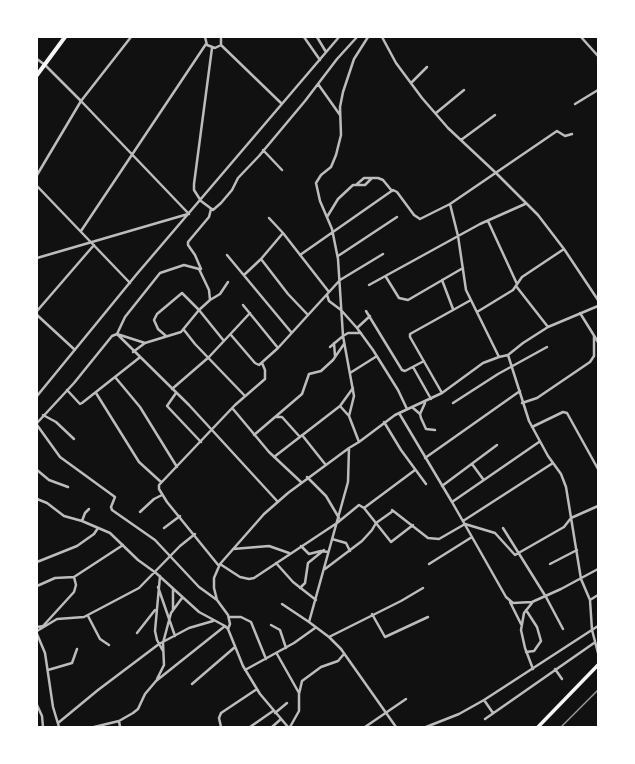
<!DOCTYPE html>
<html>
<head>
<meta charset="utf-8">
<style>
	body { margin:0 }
	#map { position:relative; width:635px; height:764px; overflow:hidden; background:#111; font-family:"Roboto Condensed",sans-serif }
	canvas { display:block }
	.frame { position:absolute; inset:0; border:38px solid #fff; pointer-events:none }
</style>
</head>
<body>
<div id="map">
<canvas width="635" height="764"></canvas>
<div class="frame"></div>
</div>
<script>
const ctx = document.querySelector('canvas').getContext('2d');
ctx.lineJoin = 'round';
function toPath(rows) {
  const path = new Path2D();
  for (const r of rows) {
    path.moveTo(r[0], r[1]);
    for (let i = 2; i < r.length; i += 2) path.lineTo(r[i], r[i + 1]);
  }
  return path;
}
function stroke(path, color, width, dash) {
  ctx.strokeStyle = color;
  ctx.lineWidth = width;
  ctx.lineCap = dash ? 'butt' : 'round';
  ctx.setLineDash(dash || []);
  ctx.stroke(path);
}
stroke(toPath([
	[205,37,207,45,215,48,221,45,221,37],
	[304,37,320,60],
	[317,37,326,52],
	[368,37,354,59,343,92,340,107,341,135,336,155,331,167,321,175,316,183,320,201,332,229,338,259,343,336,354,396,349,416,359,442,349,448,348,482,309,622,329,637,341,649,396,727],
	[382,37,396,63,422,98,448,128,496,173,538,215,564,249,598,300],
	[581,37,598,56],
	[221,45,282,104],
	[212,48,194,184,194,190,201,201,213,210,221,203,232,190,238,178,259,156,305,101,337,59,357,37],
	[37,59,45,65,81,101,189,214],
	[411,83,427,67],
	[318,84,340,115],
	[575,104,598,90],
	[436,113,464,90],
	[461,140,495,115],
	[263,150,282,170],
	[37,175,81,101,131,37],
	[357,184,364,178,372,178],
	[37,186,130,283],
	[327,217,338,199,353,185,365,185,372,178,378,178,383,180,392,191],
	[269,218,283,233,329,292],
	[488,221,517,284],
	[81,231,206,44],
	[227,255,291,332],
	[300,255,393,190,397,192,414,215,420,219,450,204],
	[338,256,397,217],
	[37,258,188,214],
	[261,259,288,294,308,315],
	[201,269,195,255,188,245,188,242,209,217,211,209],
	[244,275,261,259,283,233],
	[386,277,399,298,408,300,463,268],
	[442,280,453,309],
	[369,285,480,224,525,204],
	[516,286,548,327],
	[327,295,329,301,341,310,357,328,373,350,398,390,407,409],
	[243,305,278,348],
	[37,311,94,245],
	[366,311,402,370,405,371,424,361],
	[477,312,513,290,522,277,564,249],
	[580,313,598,342],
	[37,315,75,350],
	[357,328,370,316],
	[184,330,195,344,245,396],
	[231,335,255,363,259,365,278,348,340,280,383,254],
	[166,336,158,329,154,320,157,314,182,293,199,310,224,341],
	[145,343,117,334,125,317,160,273,184,265,199,269,209,290,210,300],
	[334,343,335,356],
	[330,347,343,336,348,333,361,333],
	[133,352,145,343,181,332,199,310,210,300,220,294,228,282],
	[508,355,529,421,548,456,561,474,566,487,581,579,590,600,592,630,598,653],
	[499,357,466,290,458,236,450,204,557,131,565,136,572,134],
	[413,367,431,399],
	[350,373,377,356],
	[115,377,140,407,177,467],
	[172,389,209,357,250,313],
	[67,390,80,404,82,403,139,358],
	[96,393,139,462,161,482],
	[176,393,167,406,201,442],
	[442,393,410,337,410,334,471,300],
	[37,396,136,275,339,37],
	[425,403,420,414,421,418,426,429,435,430],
	[453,403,498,374,547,347],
	[522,403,537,398,590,362,594,356,594,336],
	[340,406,349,416],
	[412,407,420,414],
	[233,409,269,452,301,482],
	[399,413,452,502,539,442],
	[43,415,56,422,74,439],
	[275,417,282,417,300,437],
	[384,422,401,450,426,484],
	[37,423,74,383,112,336,117,334,189,405,278,502],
	[37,425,60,457,115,497,111,507,112,510,155,540,199,587,217,600],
	[532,427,563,412,567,413,598,469],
	[254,435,302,394,309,374,321,371,333,360,344,344],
	[302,435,325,464],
	[359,442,395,415,442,393,483,363,499,357,508,355,523,343,548,327,598,306],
	[274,457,340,406,353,388],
	[425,458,520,391],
	[472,464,483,479],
	[37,470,49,480,68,487],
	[307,477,326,496,339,518],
	[442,486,497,445],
	[37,499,47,503,64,516,82,521,110,533,138,560,156,573,199,612,225,626,228,629,243,666,260,694,288,727],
	[364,508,415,470],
	[392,510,428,538,439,539,465,524,495,533,515,555,564,527,571,518,598,506],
	[140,512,154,499,162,495],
	[82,521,85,513,89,509],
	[463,521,553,463],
	[164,528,180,516],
	[503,528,546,597,563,629],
	[472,537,506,597,513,603,532,602,561,589,598,569],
	[332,539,346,543,350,551],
	[301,546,309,554,321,551,328,552],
	[233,549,269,546,289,553],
	[37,562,77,546,94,534,98,528],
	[276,563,293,582,316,600],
	[220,564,240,577,249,579,254,578,337,523,359,505,364,508,391,542,413,525],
	[429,564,472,537,452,502],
	[550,564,577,550],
	[219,566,167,502,159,489,159,485,235,405,265,379,265,370,262,363],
	[325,569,362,541,372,530,376,523,393,511],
	[160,576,155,631,157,640,163,651],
	[37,586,55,578,74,577,123,545],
	[158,587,175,636],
	[300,588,305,583,308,563,324,550],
	[173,589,173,610],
	[590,600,598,595],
	[510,602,521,624],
	[532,603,524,613,521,630,525,648,533,669],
	[282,604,309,622],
	[526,610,537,627,541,641,534,651,526,652],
	[372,614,385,637,428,617],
	[88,616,100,639,109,645],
	[229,617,241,617,251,622,266,659],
	[271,625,280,630,286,648],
	[37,627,43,626,74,592,76,585,74,577],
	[228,629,230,624,228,615,217,600,214,588,214,578,220,564,264,514,288,493,349,448],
	[37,631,57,619,84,617,139,588,180,546,195,534],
	[137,633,155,610],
	[37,634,45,653,53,707,59,727],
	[329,637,401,601,423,588],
	[277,654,299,693],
	[555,669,562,679],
	[48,670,72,663,77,649],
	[245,670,294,643,315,628],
	[157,679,164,665,163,643,171,613,182,598],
	[192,684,235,647],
	[484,700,493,713],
	[37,705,42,716,43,727],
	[275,713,287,703],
	[485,719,594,643],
	[119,721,120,727],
	[58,723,98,690,159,644,189,628,213,621],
	[94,727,119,721,133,713,138,709,145,694,156,681,225,626],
	[221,727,219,718,221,713,257,689],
	[250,727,273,711],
	[272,727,281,719],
	[290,727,299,711,299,694,302,681,321,667,338,661,344,654],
	[365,727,406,699],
	[426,727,459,714,484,700,598,626]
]), '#bcbcbc', 2.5);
stroke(toPath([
	[538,727,598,665]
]), '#f5f5f5', 3.5);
stroke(toPath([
	[37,75,65,37]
]), '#f5f5f5', 4);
stroke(toPath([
	[561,727,598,690]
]), '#9a9a9a', 1.5);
</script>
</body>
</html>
